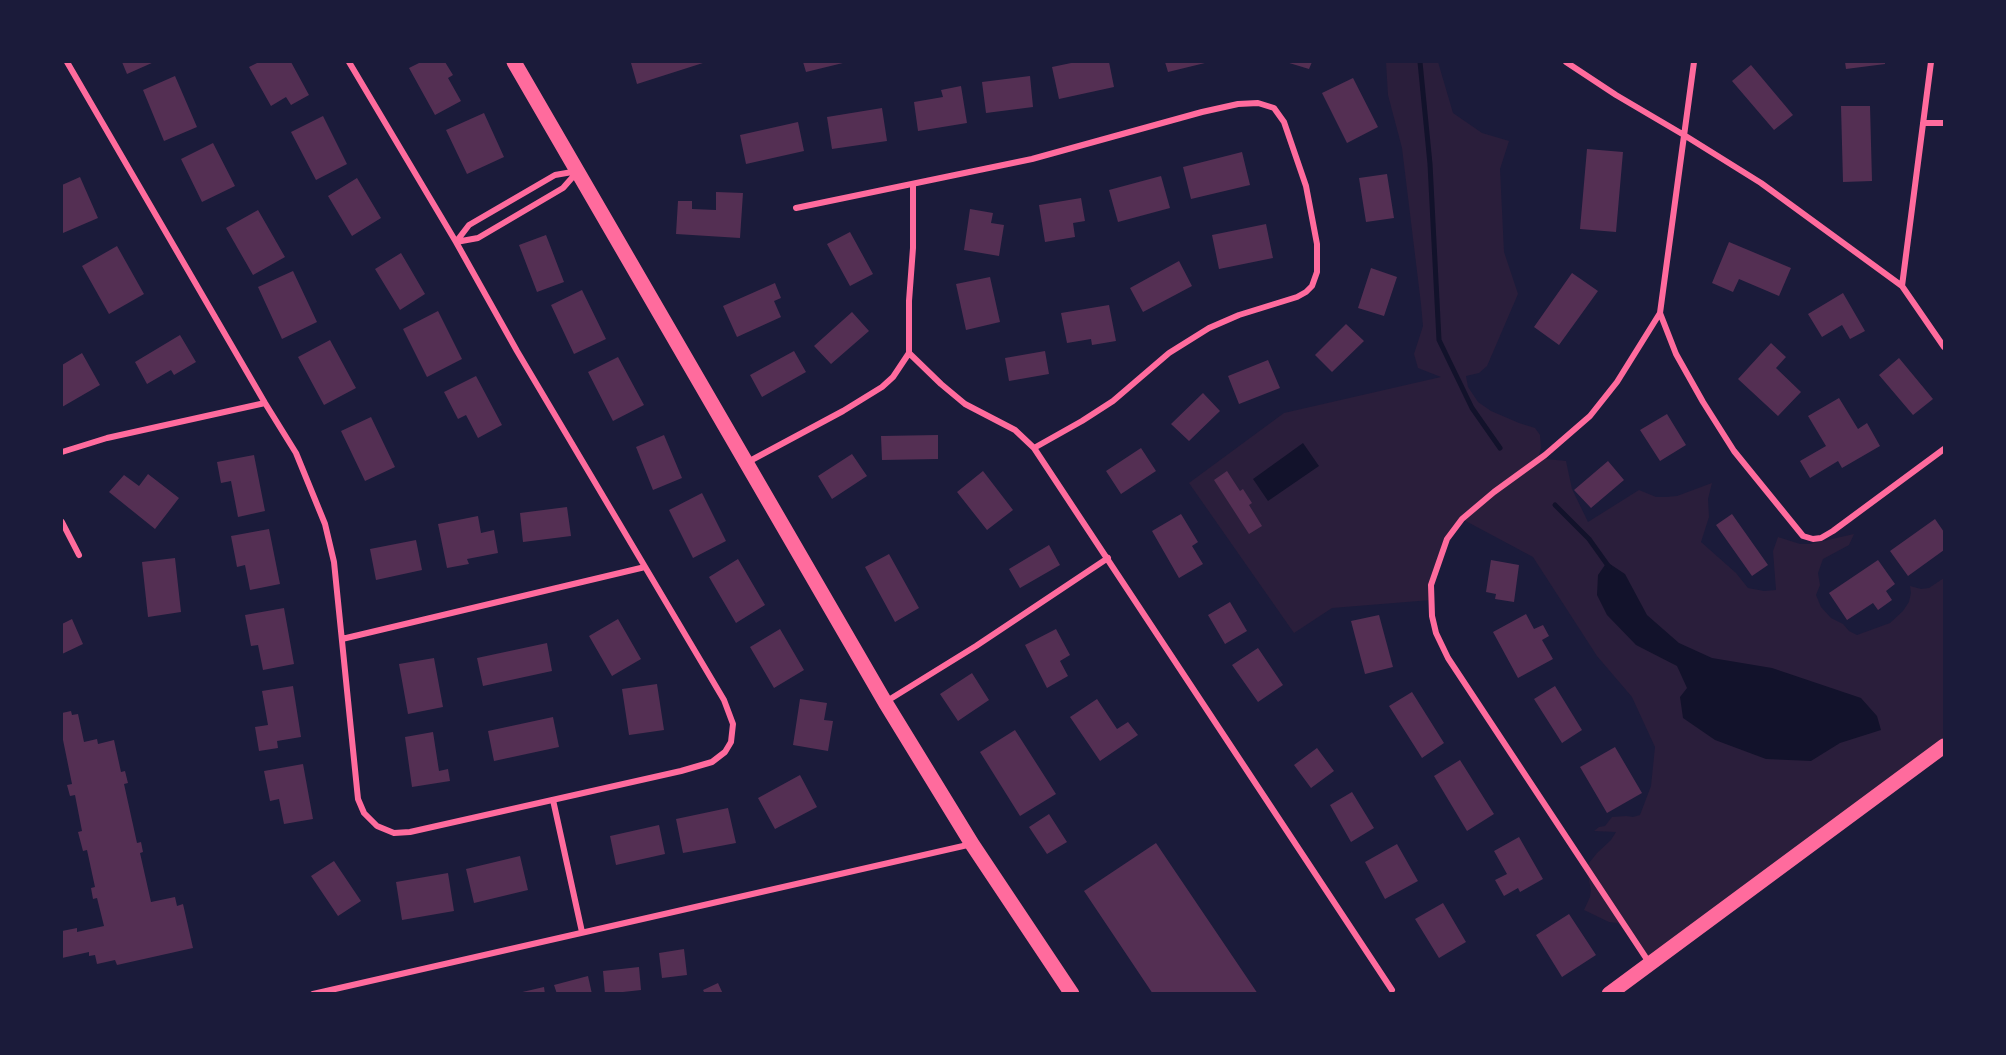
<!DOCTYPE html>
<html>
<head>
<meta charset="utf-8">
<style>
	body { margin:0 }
	#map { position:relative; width:2006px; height:1055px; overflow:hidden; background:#1b1b3a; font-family:"Golos Text",sans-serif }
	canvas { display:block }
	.frame { position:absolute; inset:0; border:63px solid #1b1b3a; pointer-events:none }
</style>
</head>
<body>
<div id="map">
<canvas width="2006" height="1055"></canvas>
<div class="frame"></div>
</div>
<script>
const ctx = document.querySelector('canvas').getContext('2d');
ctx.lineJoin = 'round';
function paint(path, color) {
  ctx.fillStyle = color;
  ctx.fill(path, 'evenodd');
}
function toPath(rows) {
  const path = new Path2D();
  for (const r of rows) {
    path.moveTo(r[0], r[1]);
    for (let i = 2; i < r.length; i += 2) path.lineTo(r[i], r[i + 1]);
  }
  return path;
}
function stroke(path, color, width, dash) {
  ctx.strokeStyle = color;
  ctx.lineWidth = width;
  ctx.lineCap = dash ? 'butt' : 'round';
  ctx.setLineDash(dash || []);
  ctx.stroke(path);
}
paint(toPath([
	[1386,62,1438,62,1453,113,1482,133,1509,141,1500,169,1504,252,1518,294,1487,366,1479,373,1466,376,1468,387,1478,402,1491,411,1519,423,1535,428,1540,435,1541,448,1539,455,1547,459,1566,461,1572,489,1588,522,1639,490,1656,497,1666,497,1677,496,1712,483,1708,499,1709,517,1701,542,1736,573,1748,588,1764,591,1776,590,1773,551,1778,537,1800,544,1810,544,1854,534,1849,545,1823,559,1818,573,1820,585,1816,595,1821,607,1831,618,1843,624,1849,631,1857,635,1890,623,1903,611,1909,602,1911,593,1910,586,1921,589,1929,588,1944,578,1944,746,1651,964,1618,923,1609,922,1584,910,1590,897,1591,890,1586,867,1597,853,1611,840,1616,832,1594,831,1599,827,1605,826,1612,817,1626,816,1633,817,1640,815,1651,786,1655,747,1632,697,1597,656,1533,557,1462,519,1447,539,1434,571,1431,600,1332,608,1294,633,1189,483,1284,413,1441,377,1418,368,1414,354,1423,326,1421,304,1402,148,1388,95]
]), '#2a1e3b');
paint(toPath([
	[1303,443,1319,466,1268,501,1253,479],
	[1607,562,1625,574,1647,615,1679,643,1712,658,1772,668,1861,698,1877,716,1881,730,1840,743,1811,761,1766,759,1715,740,1683,718,1680,697,1687,688,1677,666,1636,645,1607,615,1597,595,1598,575]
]), '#12122b');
stroke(toPath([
	[1420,62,1430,164,1439,340,1472,408,1500,448],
	[1555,505,1589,539,1609,567]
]), '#12122b', 5);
paint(toPath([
	[122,62,154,62,127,74],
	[259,62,291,62,309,95,291,105,286,97,271,106,249,67],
	[421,62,445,62,453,75,448,78,461,101,435,115,409,68],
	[637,62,706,62,637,84,631,63],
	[803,62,847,62,806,72],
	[1076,62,1109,62,1114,87,1059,99,1052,67],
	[1165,62,1209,62,1168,72],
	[1286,62,1312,62,1309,69],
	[1845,62,1885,62,1885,64,1846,69],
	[1751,65,1793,115,1774,130,1732,81],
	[175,76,197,127,164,141,143,90],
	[1030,76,1033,107,986,113,982,82],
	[1353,78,1378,127,1347,143,1322,93],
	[961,86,967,123,918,131,914,102,943,97,941,90],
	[1841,106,1870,106,1872,181,1843,182],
	[882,108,887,141,832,149,827,117],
	[484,113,504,157,467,174,446,130],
	[323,116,347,164,316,180,291,132],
	[798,122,804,151,746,164,740,135],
	[213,143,235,186,202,202,181,159],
	[1587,149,1623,152,1616,232,1580,229],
	[1242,152,1250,185,1191,199,1183,167],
	[1387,174,1394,218,1366,222,1359,178],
	[1161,176,1170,208,1118,222,1109,190],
	[80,177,98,218,63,233,62,229,62,185],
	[357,178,381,218,352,236,328,196],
	[716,192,743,193,740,238,676,234,678,201,692,201,692,209,716,210],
	[1081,198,1085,221,1073,223,1075,237,1045,242,1039,205],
	[970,209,993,213,991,223,1004,225,999,256,964,250],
	[258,210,285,257,253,275,226,228],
	[1266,224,1273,258,1219,269,1212,235],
	[850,232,873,274,850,286,827,244],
	[546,235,564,282,537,292,519,245],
	[1729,242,1791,268,1779,296,1739,279,1733,292,1712,283],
	[117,246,144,294,109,314,82,266],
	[401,253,425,294,400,310,375,269],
	[1179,261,1192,286,1143,312,1130,288],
	[1371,268,1397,277,1384,316,1358,308],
	[293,271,317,322,282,339,258,287],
	[1572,273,1598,291,1559,345,1534,327],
	[990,277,1000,322,966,330,956,284],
	[775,283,781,298,774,301,781,317,737,337,723,306],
	[582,290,606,339,574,354,551,305],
	[1843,293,1865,331,1850,339,1842,325,1822,337,1808,314],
	[1109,305,1116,341,1092,345,1091,339,1067,343,1061,313],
	[438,311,462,359,427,377,403,329],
	[852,312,869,331,831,364,814,346],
	[1346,324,1364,341,1332,372,1315,355],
	[180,335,196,362,174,375,171,370,147,384,135,362],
	[330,340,356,388,324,405,298,357],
	[1771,343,1786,357,1776,368,1801,392,1778,416,1738,379],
	[794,351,806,372,762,397,750,375],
	[1045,351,1049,374,1009,381,1005,358],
	[82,353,100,385,62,407,62,365],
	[618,357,644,405,613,421,588,372],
	[1899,358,1933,399,1913,415,1879,375],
	[1268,360,1280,388,1239,404,1228,376],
	[476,376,502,425,478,438,466,415,458,419,444,392],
	[1203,393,1220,411,1189,441,1171,424],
	[1839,398,1858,429,1867,423,1880,446,1842,468,1838,461,1810,478,1800,461,1826,446,1808,416],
	[1667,414,1686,445,1660,461,1640,430],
	[371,417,395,467,365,481,341,431],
	[664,435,682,478,653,490,636,447],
	[938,435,938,459,882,460,881,436],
	[1141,448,1156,471,1121,494,1106,471],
	[852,454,867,476,832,499,818,476],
	[254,455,265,511,238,517,231,481,221,483,217,462],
	[1608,461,1624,480,1591,508,1574,490],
	[983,471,1013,510,987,530,957,492],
	[1227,471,1240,491,1243,489,1252,503,1249,505,1262,526,1249,534,1214,480],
	[148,474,179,498,155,529,109,492,124,475,139,486],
	[702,493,726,541,693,558,669,510],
	[567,507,571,536,523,542,520,513],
	[1181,514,1198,542,1192,546,1203,564,1179,578,1152,531],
	[1732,514,1768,565,1752,576,1716,525],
	[478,516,481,533,494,530,498,553,467,559,469,564,447,568,438,524],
	[1935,519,1944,532,1944,550,1908,576,1890,551],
	[269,529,280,584,250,590,245,565,237,567,231,536],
	[416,540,422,570,376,580,370,549],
	[1049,545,1060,565,1020,588,1009,569],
	[889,554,919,608,895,622,865,567],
	[175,558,181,612,148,617,142,562],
	[738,559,765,605,736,623,709,577],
	[1491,560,1519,565,1514,602,1495,599,1496,594,1486,592],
	[1878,560,1895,584,1886,591,1892,600,1878,610,1873,603,1847,620,1829,593],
	[1230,602,1247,631,1225,644,1208,615],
	[284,608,294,664,263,670,258,645,251,646,245,615],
	[1526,614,1534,629,1543,625,1549,636,1542,640,1553,659,1518,678,1493,632],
	[1379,615,1393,667,1365,674,1351,621],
	[72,619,83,644,62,654,62,624],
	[618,619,641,659,612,676,589,636],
	[780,629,804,670,774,688,750,647],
	[1056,629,1070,655,1060,661,1068,676,1047,688,1025,645],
	[547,643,552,671,483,686,477,658],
	[1258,648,1283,685,1258,702,1232,665],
	[434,658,443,707,408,714,399,664],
	[972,673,989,700,958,721,940,694],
	[657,684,664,730,629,735,622,689],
	[293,686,301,737,277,741,278,748,259,751,255,727,268,725,262,691],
	[1555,686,1582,730,1562,743,1534,699],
	[1412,692,1444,743,1422,758,1389,706],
	[800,699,827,703,824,720,833,721,828,751,793,745],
	[1097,699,1117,729,1128,722,1138,735,1100,761,1070,717],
	[71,711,72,715,78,714,84,742,97,739,98,744,114,740,121,772,125,771,128,783,124,784,137,843,141,842,143,852,140,853,151,902,175,897,177,906,183,904,193,948,117,965,115,960,97,964,95,955,89,956,89,952,62,958,62,931,77,928,77,932,104,926,97,898,93,899,91,888,95,887,87,850,83,851,78,832,82,831,75,795,70,796,67,785,72,784,62,735,62,713],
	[553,717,559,747,494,761,488,731],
	[1015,730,1056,794,1020,816,980,752],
	[433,732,439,771,448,769,450,781,412,787,405,737],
	[1615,747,1642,793,1607,813,1580,767],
	[1317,748,1334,771,1311,788,1294,765],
	[1460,760,1494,814,1467,831,1434,776],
	[303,764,313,819,284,824,279,799,270,801,264,771],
	[800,775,817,807,775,829,758,798],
	[1352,792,1374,828,1351,842,1330,805],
	[728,808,736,843,683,853,676,819],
	[1049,814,1067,842,1047,854,1029,827],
	[659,825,665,854,616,865,610,836],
	[1519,837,1543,879,1520,892,1518,888,1504,896,1495,880,1507,874,1494,851],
	[1156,843,1258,994,1153,994,1084,891],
	[1397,844,1418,881,1385,899,1365,862],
	[520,856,528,890,474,903,466,869],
	[334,861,361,901,338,916,311,876],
	[448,873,454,911,402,920,396,882],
	[1443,903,1466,942,1439,958,1415,919],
	[1569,914,1596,955,1562,977,1536,935],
	[684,949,687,975,662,978,659,953],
	[639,967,641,990,605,994,603,971],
	[588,976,592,994,557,994,554,985],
	[718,983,723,994,705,994,703,990],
	[544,987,545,994,518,994,518,993]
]), '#542f53');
stroke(toPath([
	[67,62,265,403,296,453,325,524,334,562,358,799,364,813,377,826,394,833,410,832,681,771,712,762,725,752,731,742,733,724,724,700,517,351,456,242,349,62],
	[1566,62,1616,95,1684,135,1761,183,1902,286,1944,347],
	[1923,123,1944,123],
	[578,171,563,188,478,238,456,242,469,225,555,175,578,171],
	[796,208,1032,159,1202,112,1238,104,1258,103,1274,108,1284,122,1306,186,1317,244,1317,272,1312,286,1306,292,1297,297,1239,315,1209,328,1169,353,1113,401,1082,421,1034,448],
	[1902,286,1931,62],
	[1660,313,1676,354,1703,402,1734,451,1803,536,1813,539,1821,538,1833,531,1944,449],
	[909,353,941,384,965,404,1015,430,1034,448,1392,990],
	[62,452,107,438,265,403],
	[746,463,843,411,882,387,893,377,909,353,909,301,913,248,913,185],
	[62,522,79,555],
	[342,639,645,567],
	[887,701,976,646,1108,558],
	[553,800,582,932],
	[1650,964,1448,658,1436,633,1432,616,1431,585,1447,539,1462,519,1494,492,1545,455,1590,416,1617,382,1660,313,1694,62],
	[313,994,972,844]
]), '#ff6b9d', 6);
stroke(toPath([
	[514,62,885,702,972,844,1072,994],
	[1609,994,1944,746]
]), '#ff6b9d', 15);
</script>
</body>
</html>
